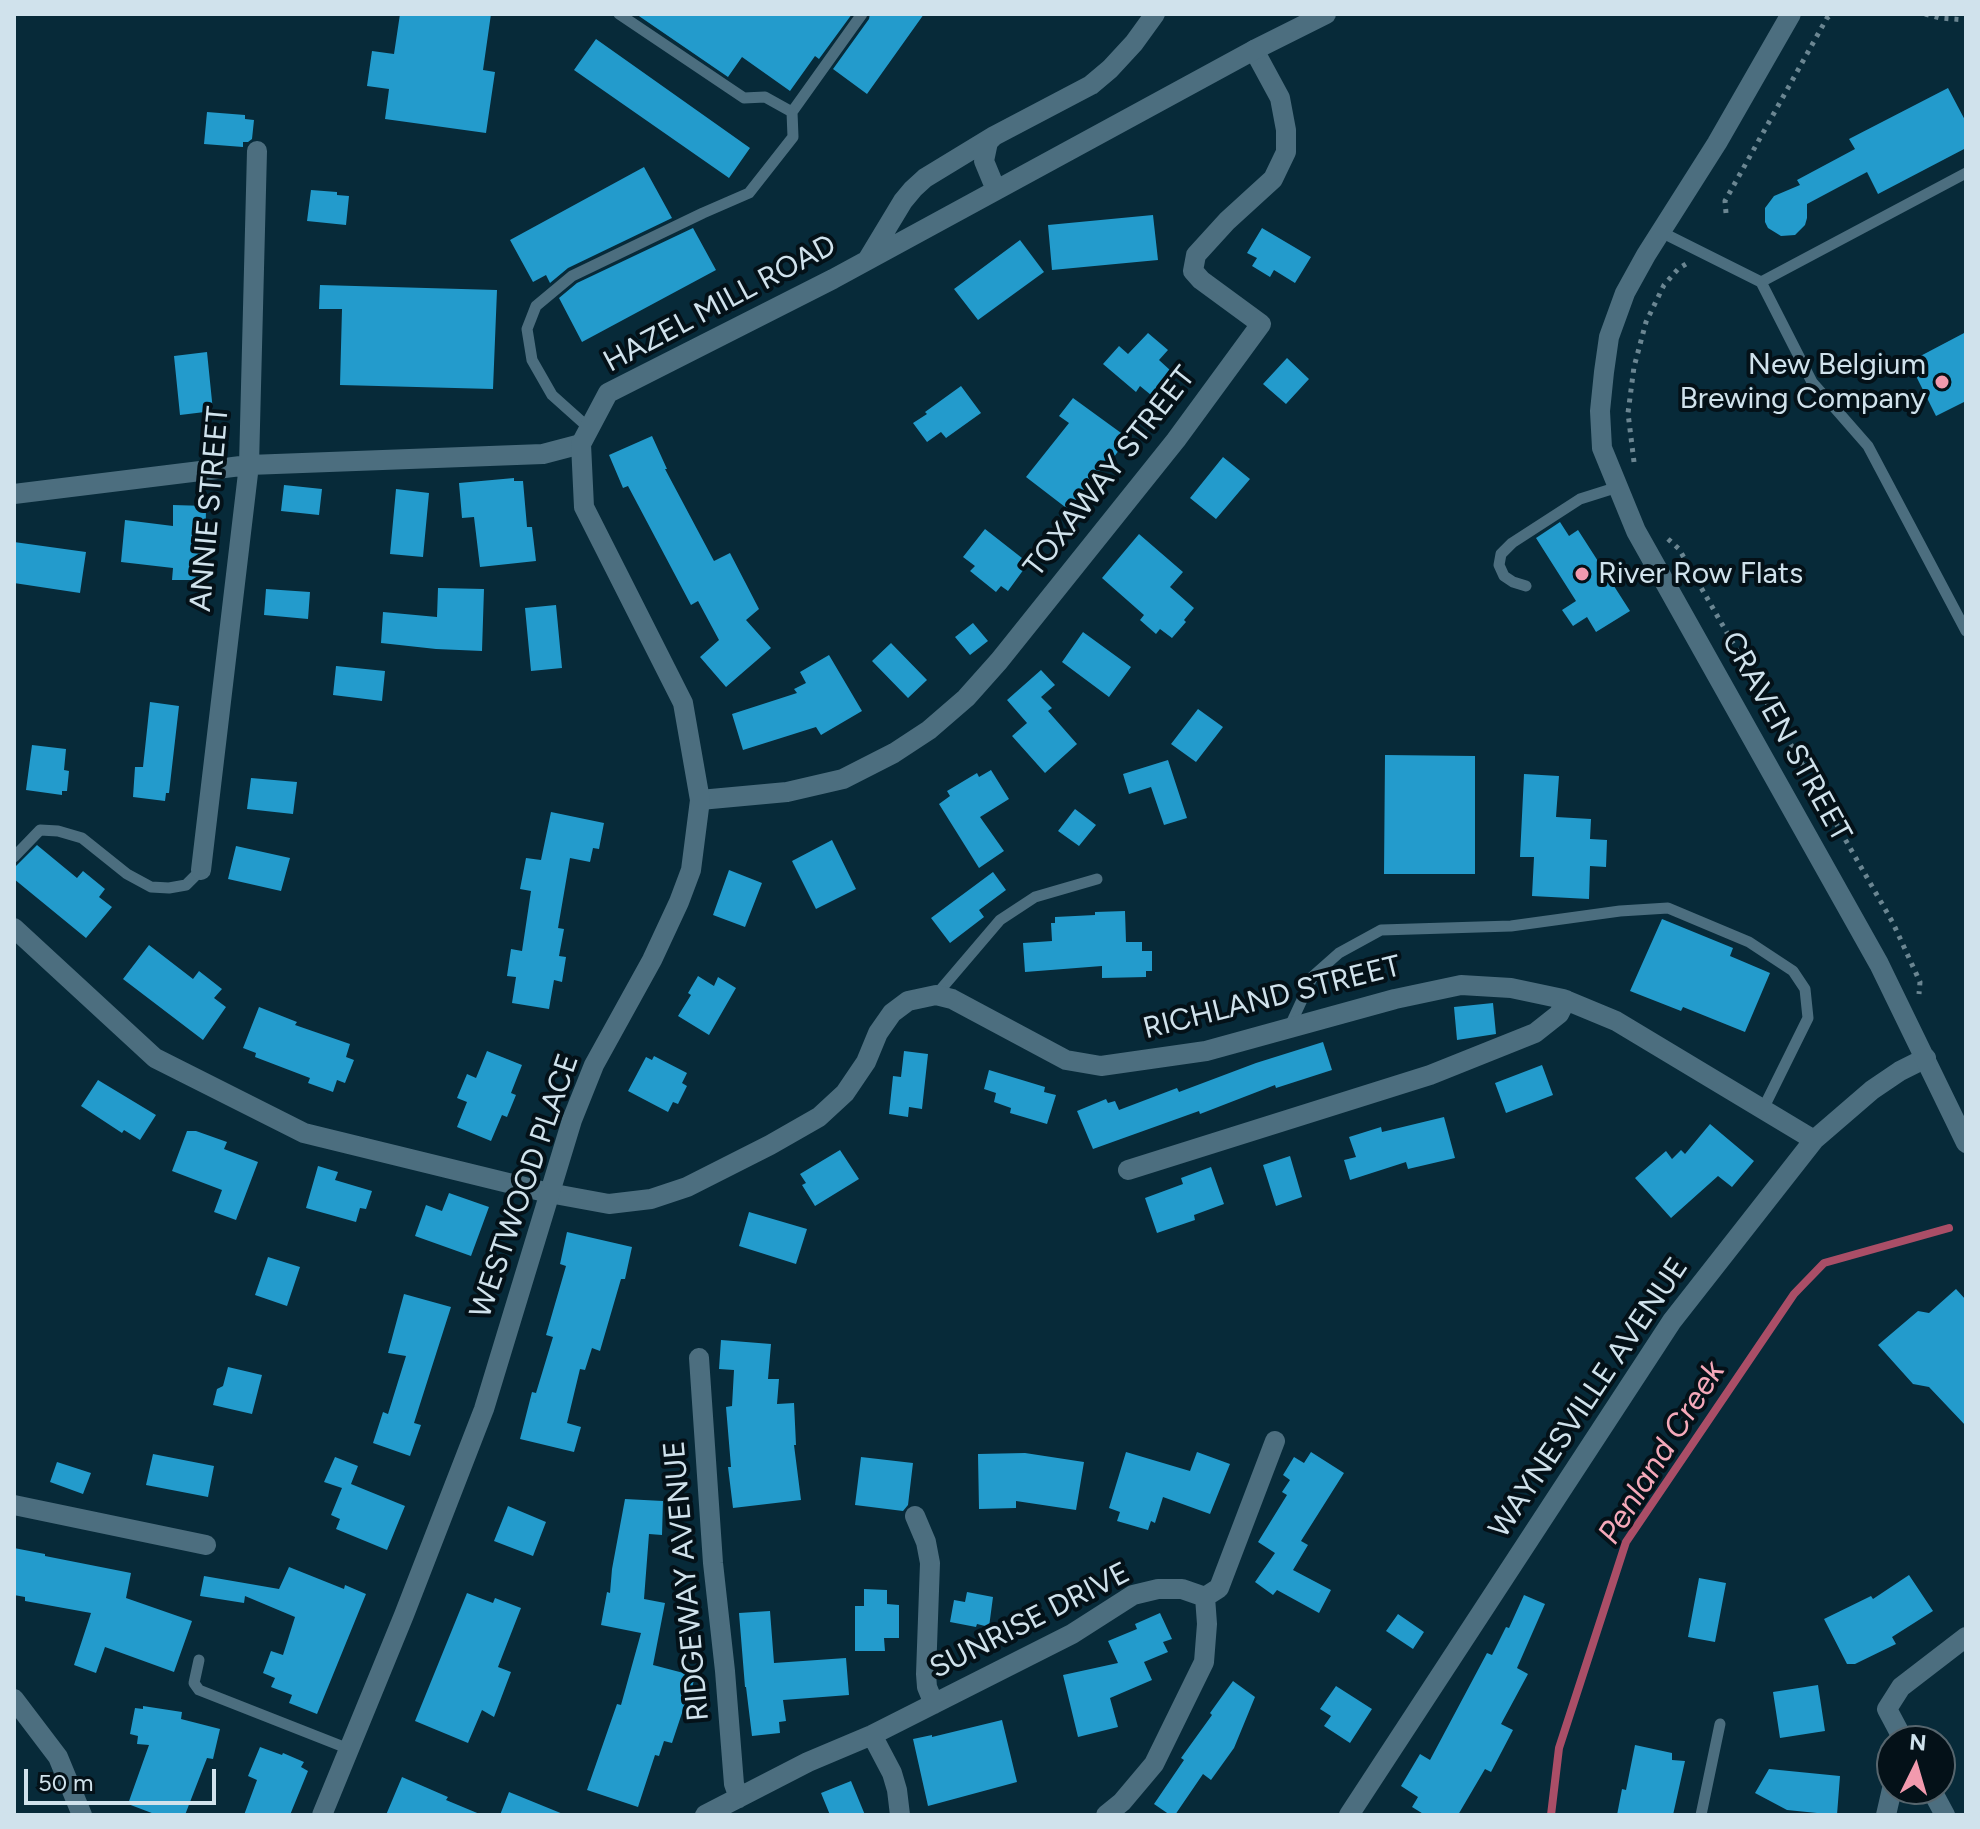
<!DOCTYPE html>
<html>
<head>
<meta charset="utf-8">
<style>
	body { margin:0 }
	#map { position:relative; width:1980px; height:1829px; overflow:hidden; background:#072a39; font-family:Figtree,sans-serif }
	canvas { display:block }
	.frame { position:absolute; inset:0; border:16px solid #d0e2ec; pointer-events:none }
	.north { position:absolute; left:1876px; top:1725px; width:80px; height:80px; box-sizing:border-box; background:#041118; border:2px solid #56656d; border-radius:50%; rotate:5deg; font-size:22px; font-weight:700; line-height:32px; text-align:center; color:#d0e2ec }
	.north::after { content:''; display:block; margin:auto; width:28px; height:36px; background:#f29aae; clip-path:polygon(50% 0,100% 100%,50% 72%,0 100%) }
	.scale { position:absolute; left:24px; top:1769px; width:192px; height:36px; box-sizing:border-box; border:4px solid #d0e2ec; border-top:0; padding-left:10px; font-size:24px; line-height:28px; white-space:nowrap; color:#d0e2ec; -webkit-text-stroke:6px #041118; paint-order:stroke }
</style>
</head>
<body>
<div id="map">
<canvas width="1980" height="1829"></canvas>
<div class="frame"></div>
<div class="north">N</div>
<div class="scale">50 m</div>
</div>
<script>
const ctx = document.querySelector('canvas').getContext('2d');
ctx.lineJoin = 'round';
function toPath(rows) {
  const path = new Path2D();
  for (const r of rows) {
    path.moveTo(r[0], r[1]);
    for (let i = 2; i < r.length; i += 2) path.lineTo(r[i], r[i + 1]);
  }
  return path;
}
function stroke(path, color, width, dash) {
  ctx.strokeStyle = color;
  ctx.lineWidth = width;
  ctx.lineCap = dash ? 'butt' : 'round';
  ctx.setLineDash(dash || []);
  ctx.stroke(path);
}
function paint(path, color) {
  ctx.fillStyle = color;
  ctx.fill(path, 'evenodd');
}
function drawText(font, color, halo, rows, align = 'center') {
  ctx.font = font + ' Figtree,sans-serif';
  ctx.lineWidth = 8;
  ctx.setLineDash([]);
  ctx.textBaseline = 'middle';
  ctx.strokeStyle = halo;
  ctx.fillStyle = color;
  for (const [text, x, y, turn = 0] of rows) {
    ctx.save();
    ctx.translate(x, y);
    ctx.rotate((+turn || 0) * Math.PI / 180);
    ctx.textAlign = isNaN(turn) ? turn : align;
    if (halo) ctx.strokeText(text, 0, 0);
    ctx.fillText(text, 0, 0);
    ctx.restore();
  }
}
stroke(toPath([
	[1551,1815,1559,1748,1626,1542,1794,1294,1824,1263,1949,1228]
]), '#aa4e67', 8);
paint(toPath([
	[400,14,491,14,483,70,495,72,486,133,385,119,389,89,367,86,372,51,394,54],
	[636,14,852,14,819,59,815,56,790,91,742,57,728,77],
	[870,14,924,14,867,94,833,69,869,19],
	[596,39,750,148,729,178,574,70],
	[1948,88,1966,122,1966,148,1878,194,1867,172,1807,204,1807,218,1805,225,1795,235,1781,236,1768,228,1765,222,1765,208,1774,196,1800,185,1797,180,1855,149,1849,139],
	[207,112,245,115,245,119,254,120,252,139,248,142,243,142,243,147,204,144],
	[644,167,672,218,568,268,550,283,546,275,533,282,510,240],
	[311,190,337,192,337,195,349,196,346,225,307,221],
	[1153,215,1158,260,1052,270,1048,225],
	[693,228,716,270,582,342,559,298,577,283],
	[1262,228,1311,257,1295,283,1274,270,1270,277,1252,266,1257,258,1247,253],
	[1020,240,1044,272,978,320,954,289],
	[320,285,497,290,493,389,340,385,342,309,319,309],
	[1966,332,1966,401,1936,416,1909,362],
	[1148,333,1168,350,1159,360,1171,371,1151,395,1140,386,1136,392,1103,364,1119,346,1128,354],
	[207,352,213,411,180,415,174,356],
	[1287,358,1309,379,1286,404,1263,384],
	[961,386,981,413,946,438,941,432,927,442,913,423,927,414,925,412],
	[1073,398,1128,438,1108,465,1106,463,1069,510,1026,477,1069,423,1059,416],
	[652,436,667,469,665,469,714,561,730,553,759,609,746,620,771,648,726,687,700,657,719,640,698,601,691,605,628,486,623,488,609,455],
	[1223,457,1250,479,1216,519,1190,498],
	[514,478,514,481,523,481,527,527,532,527,536,561,480,567,474,517,462,518,459,483],
	[284,485,322,489,319,515,281,511],
	[396,489,429,493,423,557,390,554],
	[173,505,206,506,205,580,172,580,173,568,121,562,125,520,173,526],
	[1560,522,1569,536,1578,530,1630,611,1596,632,1587,617,1573,626,1562,610,1576,601,1536,538],
	[985,529,1022,558,1018,564,1024,569,1008,591,1001,586,996,592,970,571,975,566,963,557],
	[1139,534,1183,572,1170,587,1194,608,1184,620,1186,622,1172,638,1160,629,1156,634,1140,620,1144,615,1102,578],
	[14,542,86,552,80,593,14,583],
	[438,588,484,589,482,651,436,649,381,643,383,612,437,617],
	[266,589,310,592,308,619,264,615],
	[556,605,562,668,531,671,525,608],
	[973,623,988,641,970,655,955,637],
	[1083,632,1131,667,1109,697,1062,662],
	[891,643,927,680,908,698,872,661],
	[829,655,862,711,821,735,816,727,743,750,732,714,797,693,794,689,806,683,800,672],
	[336,666,385,671,382,701,333,695],
	[1041,670,1055,685,1041,697,1052,708,1048,711,1077,744,1045,773,1012,736,1027,723,1007,700],
	[150,702,179,706,169,793,166,793,165,801,133,797,135,767,143,767],
	[1198,709,1223,727,1196,762,1171,744],
	[32,745,66,749,64,770,69,771,67,791,62,791,62,795,26,790],
	[1385,755,1475,756,1475,874,1384,874],
	[1168,760,1187,818,1164,825,1151,787,1129,794,1123,774],
	[991,770,1009,799,980,817,1004,851,979,868,939,804,950,796,947,791,977,773,979,777],
	[1524,774,1559,776,1556,817,1591,819,1590,839,1607,840,1606,867,1590,866,1589,899,1532,896,1534,857,1520,857],
	[251,778,297,782,293,814,247,809],
	[1075,809,1096,825,1079,846,1058,831],
	[551,812,604,823,599,849,593,848,590,862,570,858,558,928,564,929,559,956,566,957,562,982,554,980,549,1009,512,1003,516,977,507,976,511,949,522,951,531,891,520,889,526,858,541,860],
	[832,840,856,889,816,909,792,861],
	[37,845,77,878,83,871,105,889,99,897,112,907,86,938,14,879,14,868],
	[236,846,290,858,281,891,228,879],
	[729,870,762,883,745,927,713,915],
	[993,872,1006,890,979,910,984,917,950,943,931,918],
	[1125,911,1126,942,1142,942,1142,951,1152,951,1152,971,1146,971,1146,977,1102,978,1102,966,1025,972,1023,943,1052,941,1051,923,1055,923,1055,917,1095,915,1095,912],
	[1662,919,1733,948,1730,956,1770,973,1745,1032,1683,1007,1681,1011,1630,991],
	[149,945,193,979,199,971,222,989,214,998,226,1007,203,1040,123,979],
	[698,976,714,986,718,977,736,988,709,1035,678,1016,691,995,688,993],
	[1493,1003,1496,1034,1457,1040,1454,1007],
	[259,1007,297,1022,295,1025,350,1044,346,1057,354,1060,345,1083,337,1080,333,1092,308,1083,310,1078,255,1057,256,1053,243,1048],
	[1323,1042,1332,1070,1276,1088,1275,1085,1200,1114,1199,1111,1093,1149,1077,1111,1106,1099,1108,1103,1115,1101,1119,1110,1177,1088,1179,1092,1256,1063],
	[487,1051,522,1065,511,1093,516,1095,507,1117,502,1115,491,1141,457,1127,467,1102,457,1098,467,1074,476,1078],
	[904,1051,928,1054,922,1109,909,1107,908,1117,889,1114,893,1076,901,1077],
	[654,1056,687,1073,682,1083,687,1086,678,1104,673,1102,668,1112,628,1091,646,1057,652,1060],
	[1542,1065,1553,1095,1506,1113,1495,1083],
	[989,1070,1045,1087,1044,1092,1056,1095,1047,1124,1010,1113,1011,1108,994,1102,996,1093,984,1089],
	[98,1080,156,1115,140,1140,124,1130,122,1133,81,1106],
	[1444,1117,1455,1158,1408,1169,1406,1162,1350,1180,1344,1160,1356,1157,1349,1137,1381,1127,1382,1132],
	[1710,1124,1754,1161,1732,1187,1718,1176,1671,1218,1635,1178,1666,1151,1672,1159,1681,1150,1685,1154],
	[187,1131,196,1131,227,1142,224,1149,258,1162,236,1220,214,1212,222,1190,172,1171],
	[840,1150,859,1179,815,1206,802,1185,806,1183,800,1174],
	[1290,1156,1302,1197,1276,1206,1263,1165],
	[318,1166,338,1172,335,1180,372,1191,366,1209,360,1208,356,1222,306,1208],
	[1211,1167,1224,1204,1194,1215,1195,1220,1157,1233,1145,1198,1183,1184,1181,1178],
	[449,1193,489,1207,471,1256,415,1236,426,1205,442,1211],
	[749,1212,807,1229,796,1264,739,1246],
	[567,1232,632,1247,625,1279,621,1279,600,1351,592,1348,585,1370,580,1369,567,1423,581,1427,574,1452,520,1439,532,1392,536,1393,553,1337,546,1335,566,1266,560,1264],
	[268,1257,300,1267,287,1306,255,1295],
	[1956,1289,1966,1300,1966,1426,1929,1387,1913,1384,1878,1345,1918,1311,1929,1313],
	[404,1294,451,1307,414,1423,421,1425,410,1456,373,1443,383,1412,388,1414,406,1356,388,1353],
	[721,1340,771,1344,768,1379,779,1379,777,1404,794,1403,796,1445,794,1445,801,1500,733,1508,728,1467,731,1467,726,1407,732,1406,734,1370,719,1369],
	[228,1367,262,1375,252,1414,213,1405,217,1389,223,1386],
	[1126,1452,1190,1471,1197,1452,1230,1464,1210,1514,1163,1497,1155,1523,1151,1521,1148,1530,1117,1521,1120,1512,1109,1508],
	[1311,1452,1344,1473,1301,1541,1308,1545,1293,1570,1331,1590,1319,1613,1277,1590,1273,1595,1255,1582,1275,1553,1258,1542,1287,1495,1282,1492,1290,1480,1283,1475,1294,1457,1304,1463],
	[1025,1453,1084,1462,1076,1510,1016,1501,1016,1508,979,1509,978,1454],
	[153,1454,214,1466,208,1497,146,1485],
	[335,1457,358,1466,351,1484,405,1506,387,1550,336,1529,340,1519,331,1515,342,1488,324,1482],
	[861,1457,913,1463,908,1505,903,1511,855,1505],
	[57,1462,91,1473,83,1494,50,1482],
	[625,1499,663,1501,662,1535,649,1534,644,1599,665,1603,653,1665,695,1676,690,1696,688,1695,672,1743,664,1741,659,1756,655,1755,638,1807,587,1790,617,1704,621,1705,641,1633,601,1625,607,1592,610,1593,612,1569],
	[508,1506,546,1522,533,1556,494,1541],
	[14,1548,45,1554,45,1556,131,1573,126,1598,192,1621,174,1672,105,1647,96,1673,74,1665,91,1613,25,1601,25,1597,14,1595],
	[289,1567,344,1589,345,1585,366,1594,317,1714,289,1703,292,1695,271,1687,275,1678,263,1673,271,1651,283,1655,295,1617,245,1596,244,1603,200,1596,204,1576,279,1589],
	[1909,1575,1933,1611,1892,1637,1896,1644,1855,1664,1847,1664,1824,1619,1871,1596,1873,1599],
	[1699,1578,1726,1583,1715,1642,1688,1637],
	[864,1589,887,1590,887,1604,899,1605,899,1638,884,1638,885,1651,855,1651,855,1606,864,1606],
	[967,1592,993,1597,989,1627,977,1624,976,1627,950,1622,954,1600,965,1602],
	[467,1593,493,1603,495,1598,521,1608,498,1667,511,1672,494,1717,482,1710,468,1743,415,1721],
	[1524,1595,1545,1604,1517,1668,1528,1674,1501,1724,1513,1730,1491,1772,1485,1769,1458,1815,1425,1815,1412,1807,1418,1797,1401,1786,1420,1754,1430,1760,1487,1653,1492,1655,1506,1627,1509,1628],
	[770,1611,774,1663,846,1658,849,1695,783,1700,786,1721,779,1722,780,1733,752,1736,746,1687,745,1687,739,1613],
	[1160,1613,1172,1639,1163,1642,1168,1652,1144,1662,1152,1680,1110,1698,1118,1727,1078,1737,1063,1675,1118,1663,1108,1641,1137,1629,1135,1624],
	[1398,1614,1424,1632,1413,1649,1386,1631],
	[1233,1681,1255,1697,1234,1748,1211,1780,1203,1774,1175,1815,1170,1815,1154,1804,1184,1760,1181,1758,1212,1715,1210,1713],
	[1818,1685,1825,1731,1780,1738,1773,1692],
	[1336,1686,1372,1709,1350,1743,1324,1726,1331,1716,1320,1709],
	[143,1706,182,1712,181,1719,220,1729,213,1759,207,1758,185,1815,157,1815,128,1804,149,1745,137,1744,138,1736,130,1734,135,1708,143,1709],
	[1002,1720,1017,1782,928,1806,913,1739,932,1735,932,1737],
	[1635,1745,1672,1753,1672,1760,1685,1761,1673,1815,1617,1815,1622,1789,1626,1790],
	[260,1747,282,1755,283,1753,304,1762,301,1767,308,1771,290,1815,244,1815,257,1780,248,1776],
	[1769,1769,1840,1776,1837,1815,1787,1810,1755,1793],
	[402,1777,448,1797,446,1800,482,1815,386,1815],
	[851,1781,865,1815,830,1815,821,1793],
	[509,1792,563,1814,563,1815,500,1815]
]), '#239bcc');
stroke(toPath([
	[1925,14,1940,18,1966,20],
	[1726,213,1725,201,1827,18,1832,14],
	[1634,462,1628,413,1634,367,1646,322,1664,285,1678,269,1686,264],
	[1668,539,1679,549,1893,923,1920,982,1919,994]
]), '#6b8692', 5, [4, 6]);
stroke(toPath([
	[792,112,862,14],
	[1661,232,1761,282,1812,382,1868,446,1966,631],
	[1761,282,1966,173],
	[590,429,552,395,532,360,527,329,536,306,572,276,703,213,749,193,793,137,792,112,765,97,744,98,619,14],
	[1526,586,1513,582,1504,576,1499,565,1501,554,1512,543,1580,499,1618,487],
	[14,857,40,830,58,831,82,838,127,874,151,887,169,888,186,885,201,870],
	[936,995,1000,920,1035,897,1097,879],
	[1289,1028,1313,976,1339,953,1381,930,1511,926,1620,911,1668,908,1749,942,1793,971,1805,989,1808,1018,1763,1109],
	[199,1660,194,1683,199,1690,349,1749],
	[1701,1815,1720,1724]
]), '#4c6e7f', 11);
stroke(toPath([
	[14,494,249,465,543,454,581,444],
	[700,800,787,792,843,779,894,753,929,730,966,698,999,661,1176,440,1261,324,1201,280,1193,271,1196,255,1227,221,1273,179,1286,152,1286,130,1280,98,1254,50],
	[201,870,249,465,257,151],
	[14,928,155,1058,304,1133,549,1193,609,1204,651,1199,687,1187,770,1145,819,1117,845,1093,866,1062,878,1033,892,1013,908,1001,936,995,952,999,1066,1060,1101,1066,1206,1051,1395,999,1461,985,1511,988,1563,999,1616,1021,1814,1140],
	[1128,1170,1430,1075,1535,1033,1559,1014,1566,1000],
	[699,1358,713,1563,725,1671,734,1784,739,1798],
	[14,1505,206,1545],
	[915,1516,926,1542,930,1563,926,1674,927,1687,934,1704],
	[1205,1597,1219,1588,1275,1441],
	[14,1699,58,1757,82,1815],
	[872,1735,892,1773,897,1790,900,1815],
	[1904,1741,1887,1709,1901,1687,1966,1637],
	[1931,1789,1945,1815],
	[705,1815,808,1762,872,1735,1072,1634,1133,1595,1158,1589,1182,1589,1205,1597,1207,1624,1204,1662,1154,1764,1122,1802,1106,1815],
	[1349,1815,1672,1321,1814,1140,1872,1090,1900,1071,1926,1058],
	[1886,1815,1892,1789]
]), '#4c6e7f', 20);
stroke(toPath([
	[1791,14,1717,143,1646,255,1625,293,1609,337,1604,372,1600,411,1602,448,1636,531,1879,964,1966,1143],
	[996,190,984,161,988,142,994,136,1091,85,1110,69,1134,43,1155,14],
	[868,259,903,201,913,189,925,178,994,136],
	[322,1815,404,1615,484,1409,572,1120,594,1065,652,960,679,902,691,870,700,800,683,703,584,507,581,444,608,393,833,279,1254,50,1326,14]
]), '#4c6e7f', 20);
for (const [x, y, r, color] of [
	[1942,382,8,"#f29aae"],
	[1582,574,8,"#f29aae"]
]) {
  const dot = new Path2D();
  dot.arc(x, y, r, 0, 2 * Math.PI);
  ctx.fillStyle = color;
  ctx.fill(dot);
  stroke(dot, '#041118', 3);
}
drawText('30px', '#d0e2ec', '#041118', [
	["HAZEL MILL ROAD",720,304,-28],
	["TOXAWAY STREET",1110,472,-52],
	["ANNIE STREET",210,509,-85],
	["CRAVEN STREET",1786,737,61],
	["RICHLAND STREET",1272,998,-14],
	["WESTWOOD PLACE",525,1186,-71],
	["WAYNESVILLE AVENUE",1589,1398,-56],
	["RIDGEWAY AVENUE",687,1581,-95],
	["SUNRISE DRIVE",1030,1621,-27]
]);
drawText('30px', '#d0e2ec', '#041118', [
	["New Belgium",1926,365],
	["Brewing Company",1926,399],
	["River Row Flats",1598,574,"left"]
], 'right');
drawText('italic 32px', '#f5a9ba', '#041118', [
	["Penland Creek",1662,1453,-58]
]);
</script>
</body>
</html>
